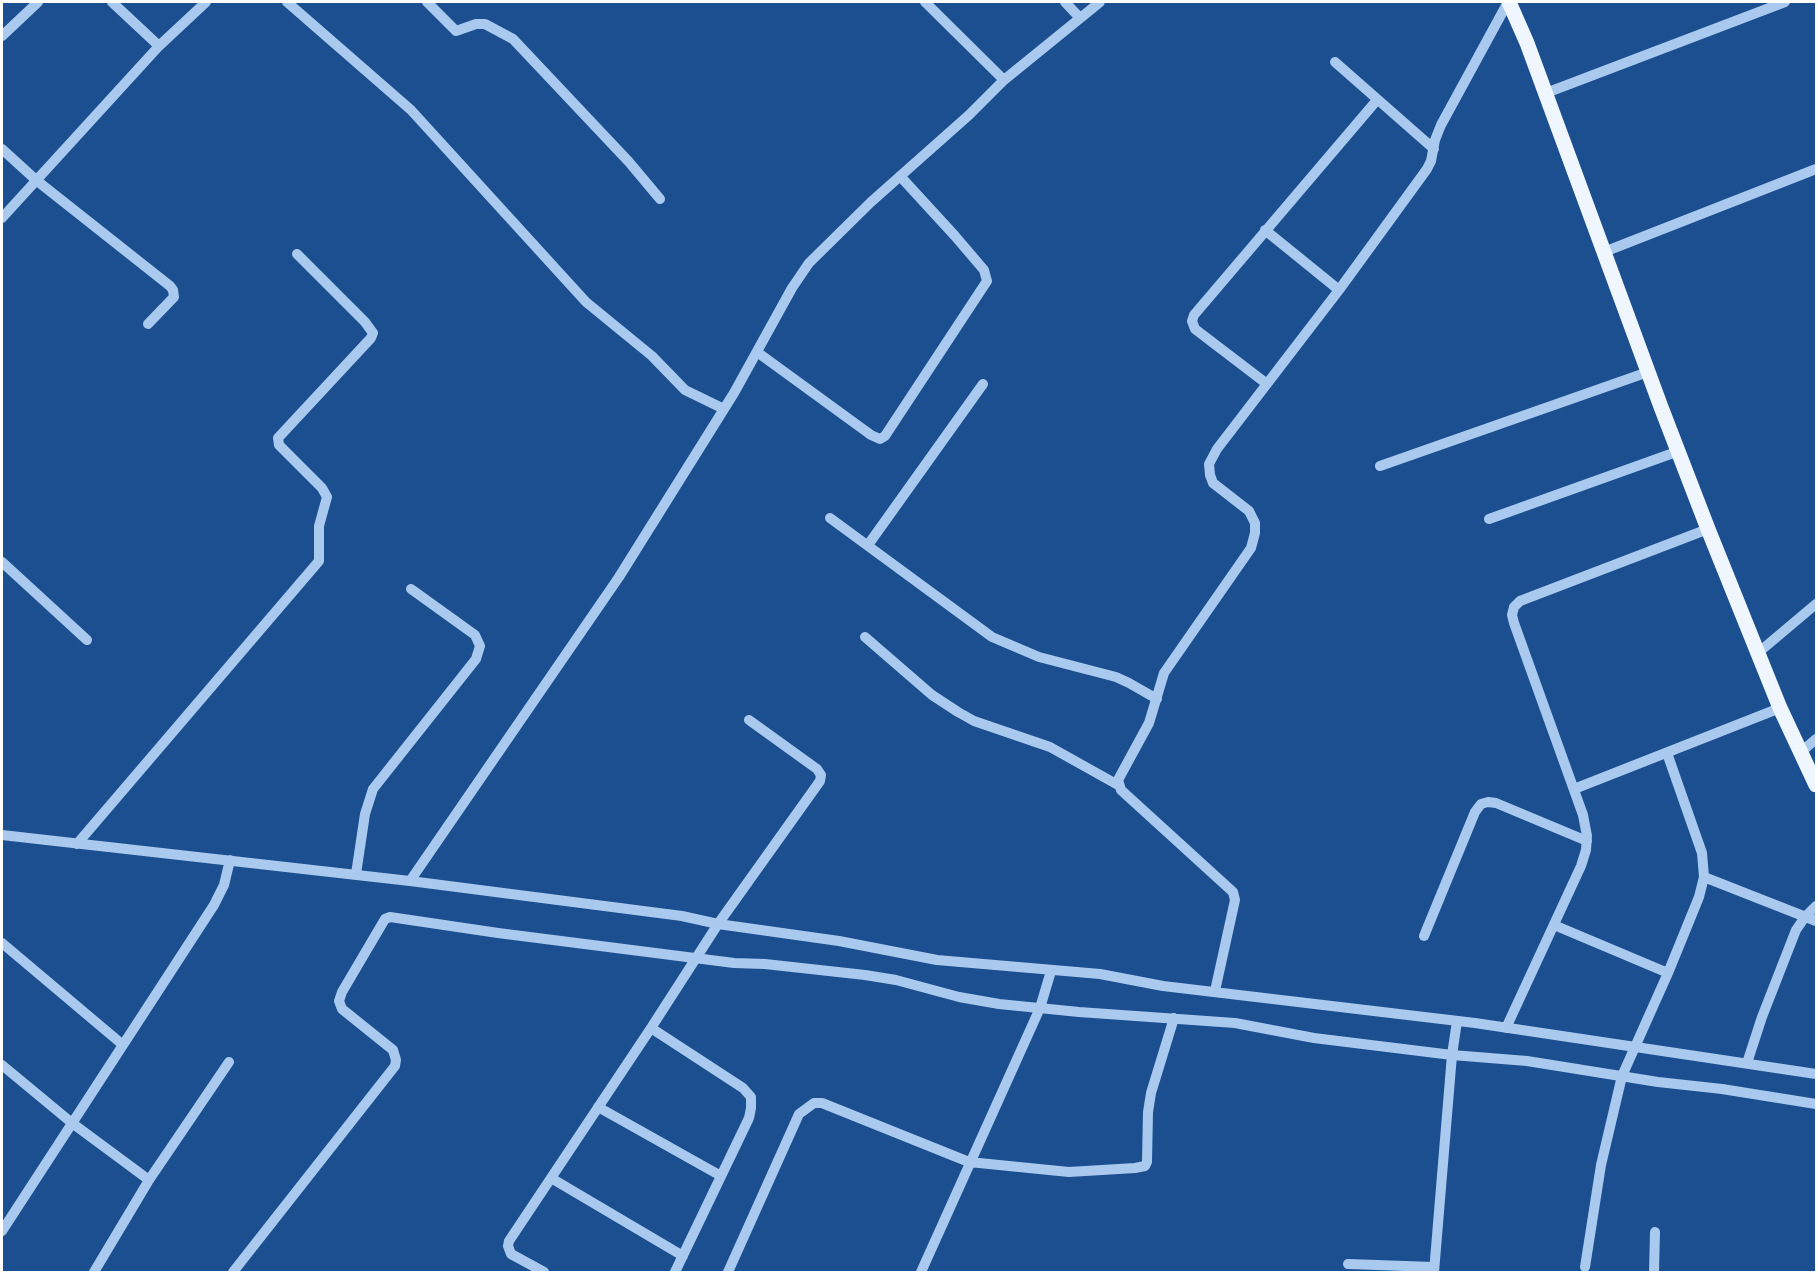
<!DOCTYPE html>
<html>
<head>
<meta charset="utf-8">
<style>
	body { margin:0 }
	#map { position:relative; width:1818px; height:1274px; overflow:hidden; background:#1b4f8f; font-family:"Sofia Sans Condensed",sans-serif }
	canvas { display:block }
	.frame { position:absolute; inset:0; border:3px solid #fff; pointer-events:none }
</style>
</head>
<body>
<div id="map">
<canvas width="1818" height="1274"></canvas>
<div class="frame"></div>
</div>
<script>
const ctx = document.querySelector('canvas').getContext('2d');
ctx.lineJoin = 'round';
function toPath(rows) {
  const path = new Path2D();
  for (const r of rows) {
    path.moveTo(r[0], r[1]);
    for (let i = 2; i < r.length; i += 2) path.lineTo(r[i], r[i + 1]);
  }
  return path;
}
function stroke(path, color, width, dash) {
  ctx.strokeStyle = color;
  ctx.lineWidth = width;
  ctx.lineCap = dash ? 'butt' : 'round';
  ctx.setLineDash(dash || []);
  ctx.stroke(path);
}
stroke(toPath([
	[112,2,159,46],
	[287,2,411,110,586,302,652,356,685,390,724,409],
	[427,2,456,31,476,24,485,24,513,39,629,162,660,199],
	[925,2,1004,80],
	[1065,2,1080,18],
	[2,36,38,2],
	[1335,62,1434,149],
	[1546,93,1785,2],
	[2,149,36,180,170,286,173,290,174,297,148,324],
	[2,218,159,46,206,2],
	[1265,230,1339,290],
	[1604,252,1816,169],
	[757,352,871,435,880,439,885,436,987,281,984,270,955,236,900,176],
	[1267,384,1195,329,1192,321,1194,315,1377,100],
	[1380,466,1648,372],
	[830,518,992,637,1039,657,1116,677,1129,683,1157,699],
	[1489,519,1679,451],
	[868,545,983,384],
	[2,562,87,640],
	[865,637,932,695,958,712,974,721,1050,747,1118,785],
	[1759,652,1816,604],
	[1801,752,1816,739],
	[1574,789,1780,708],
	[2,835,410,881,682,916,718,924,839,941,937,960,1100,974,1163,986,1475,1023,1816,1074],
	[77,844,319,561,319,526,327,497,322,488,279,445,278,438,371,338,373,333,365,322,297,254],
	[356,874,365,814,373,789,476,659,480,646,475,635,411,589],
	[1704,877,1816,921],
	[410,881,619,577,734,393,792,288,809,263,871,202,969,115,1004,80,1100,2],
	[1554,925,1668,973],
	[1424,936,1475,812,1481,804,1488,802,1496,803,1587,841],
	[2,943,123,1045],
	[1215,991,1235,900,1233,892,1121,790,1118,780,1149,723,1164,673,1251,548,1255,533,1255,523,1249,511,1213,483,1210,475,1209,464,1217,449,1339,290,1427,169,1431,161,1435,140,1441,125,1508,2],
	[651,1028,743,1088,751,1097,751,1108,749,1118,675,1272],
	[1506,1028,1581,866,1586,850,1587,836,1583,815,1514,623,1512,615,1514,607,1520,601,1708,529],
	[1747,1063,1762,1017,1796,930,1805,917,1816,906],
	[2,1065,72,1123,149,1180],
	[598,1107,721,1176],
	[551,1178,683,1256],
	[2,1231,214,905,224,885,230,860],
	[1348,1264,1434,1267],
	[1585,1267,1601,1165,1622,1076,1668,973,1699,897,1704,877,1702,853,1667,753],
	[94,1272,149,1180,229,1062],
	[233,1272,395,1066,396,1060,393,1050,342,1009,339,1001,342,992,385,919,390,917,498,933,734,963,765,964,865,975,896,980,959,997,999,1004,1079,1012,1235,1023,1314,1038,1452,1055,1527,1061,1658,1082,1722,1089,1816,1104],
	[544,1272,511,1254,508,1246,509,1241,651,1028,718,924,820,781,821,775,817,769,749,720],
	[728,1272,799,1114,814,1103,822,1103,969,1162,1069,1172,1135,1168,1145,1166,1147,1162,1148,1112,1151,1093,1174,1018],
	[921,1272,1040,1008,1051,971],
	[1434,1272,1452,1055,1457,1021],
	[1654,1272,1655,1232]
]), '#a9c9ee', 10);
stroke(toPath([
	[1509,2,1527,43,1661,407,1708,529,1780,708,1816,785]
]), '#f0f6ff', 15);
</script>
</body>
</html>
